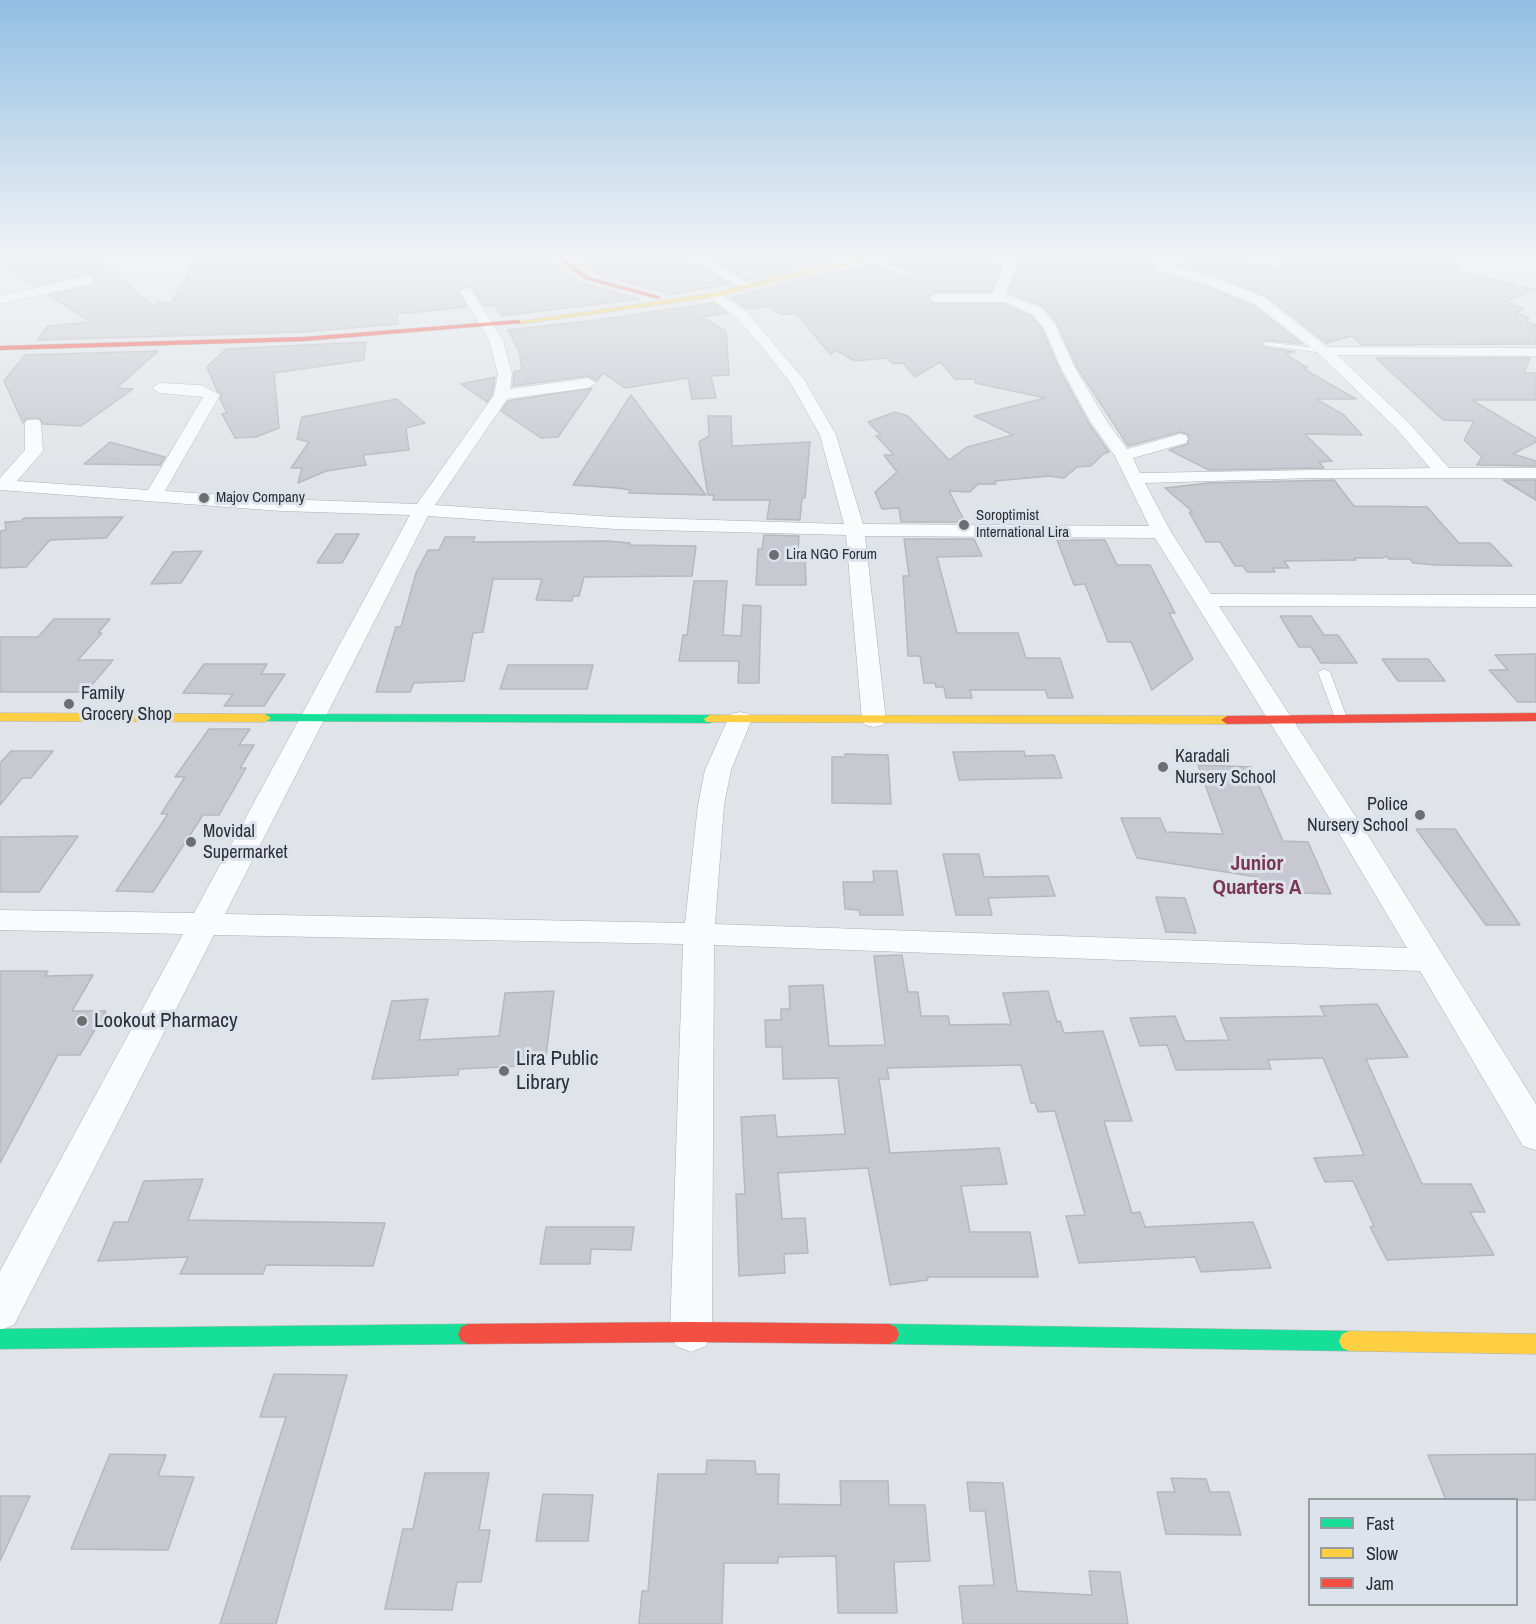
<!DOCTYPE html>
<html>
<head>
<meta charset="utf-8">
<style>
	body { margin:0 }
	#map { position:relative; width:1536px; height:1624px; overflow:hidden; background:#e0e4e8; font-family:"Archivo Narrow",sans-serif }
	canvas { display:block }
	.legend { position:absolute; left:1308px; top:1498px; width:210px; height:108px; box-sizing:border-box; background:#dde3ec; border:2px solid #979ba2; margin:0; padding:8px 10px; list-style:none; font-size:18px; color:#2d2f33 }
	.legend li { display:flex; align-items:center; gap:12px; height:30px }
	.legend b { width:30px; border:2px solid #979ba2 }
</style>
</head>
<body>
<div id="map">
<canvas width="1536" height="1624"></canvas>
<ul class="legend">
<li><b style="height:8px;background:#16e098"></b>Fast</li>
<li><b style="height:8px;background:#ffcf43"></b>Slow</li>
<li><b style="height:8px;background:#f24e42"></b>Jam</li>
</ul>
</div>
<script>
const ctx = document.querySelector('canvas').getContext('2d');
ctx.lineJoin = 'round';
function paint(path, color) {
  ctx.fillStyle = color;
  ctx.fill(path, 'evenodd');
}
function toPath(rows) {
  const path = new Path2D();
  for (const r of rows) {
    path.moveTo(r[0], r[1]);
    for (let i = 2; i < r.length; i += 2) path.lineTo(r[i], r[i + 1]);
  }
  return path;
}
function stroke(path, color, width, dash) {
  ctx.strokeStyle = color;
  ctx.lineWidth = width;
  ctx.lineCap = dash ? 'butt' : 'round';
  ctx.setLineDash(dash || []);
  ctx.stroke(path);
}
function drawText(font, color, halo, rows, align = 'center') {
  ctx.font = font + ' "Archivo Narrow",sans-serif';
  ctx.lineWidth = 6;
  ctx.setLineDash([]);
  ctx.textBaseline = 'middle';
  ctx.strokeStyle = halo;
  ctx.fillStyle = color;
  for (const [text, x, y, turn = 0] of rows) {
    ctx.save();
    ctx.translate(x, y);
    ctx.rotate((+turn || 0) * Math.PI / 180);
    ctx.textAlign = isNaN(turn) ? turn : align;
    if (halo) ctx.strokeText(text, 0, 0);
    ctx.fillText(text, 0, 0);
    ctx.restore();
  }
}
const building = toPath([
	[0,255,27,260,45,258,46,255,94,255,154,307,157,300,171,304,194,261,224,255,547,255,556,265,581,283,639,299,501,316,495,305,484,306,472,288,467,286,458,292,467,307,397,314,398,324,304,332,37,340,48,326,91,322,48,295,93,285,95,276,88,274,33,286,0,265,0,255],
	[634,255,681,255,730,284,667,295,665,292,593,273,578,262,634,255],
	[703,255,861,255,747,280,703,255],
	[902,255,977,255,985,256,1002,267,991,292,935,292,927,299,935,304,1004,304,1031,316,1042,329,1059,369,1088,422,1109,452,1103,454,1091,466,1077,467,1064,478,1049,476,995,481,996,484,978,484,970,492,949,491,965,522,901,522,899,508,882,509,875,492,897,472,884,455,894,455,876,436,881,435,868,422,895,412,908,416,949,460,967,447,1013,435,974,416,1045,398,975,383,975,379,955,379,940,362,915,377,903,363,893,364,886,358,855,361,835,350,831,355,796,313,781,315,768,306,748,309,730,298,786,283,873,265,903,276,909,275,909,270,888,262,902,255],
	[1007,255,1171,255,1155,260,1154,271,1203,285,1254,306,1303,344,1265,340,1261,343,1263,347,1295,352,1285,354,1308,368,1302,368,1356,399,1316,399,1344,415,1362,435,1305,434,1332,461,1319,462,1324,468,1209,470,1169,450,1188,444,1188,434,1180,432,1128,446,1077,367,1057,323,1043,306,1008,293,1019,266,1016,260,1007,255],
	[1199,255,1231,255,1231,258,1280,268,1282,255,1458,255,1457,271,1536,290,1505,301,1523,309,1516,313,1529,318,1526,322,1536,325,1536,344,1362,345,1352,336,1326,343,1266,296,1213,275,1176,266,1199,255],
	[713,303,727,313,701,317,726,331,729,375,711,376,716,398,692,399,688,378,625,388,603,373,597,381,588,376,513,386,514,372,522,370,519,351,508,330,597,320,713,303],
	[366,342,364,360,274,373,279,428,256,437,235,438,222,414,227,413,220,399,222,394,217,391,207,367,226,349,366,342],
	[158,351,117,388,133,389,81,426,43,424,39,418,27,418,23,423,4,381,25,355,158,351],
	[1376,358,1530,358,1524,373,1536,373,1536,400,1472,400,1536,438,1536,442,1513,454,1536,461,1536,466,1477,465,1482,457,1464,440,1474,421,1443,420,1376,358],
	[495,377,492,394,487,402,461,384,495,377],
	[592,388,558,437,541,438,501,411,508,401,592,388],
	[631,395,706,495,629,493,630,490,617,488,573,485,631,395],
	[397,399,425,423,406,428,409,450,363,455,366,465,326,471,298,483,302,468,291,468,309,442,297,439,302,417,397,399],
	[708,416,731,416,732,446,810,442,805,498,802,498,800,520,767,519,770,500,713,500,714,495,708,495,699,442,709,436,708,416],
	[110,442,165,457,160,465,84,464,110,442],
	[1334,480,1354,506,1427,507,1459,543,1490,543,1512,566,1436,565,1413,563,1410,559,1389,559,1386,556,1383,558,1354,558,1356,560,1284,561,1289,568,1273,568,1275,572,1247,572,1243,566,1235,566,1220,542,1206,542,1189,512,1193,512,1165,488,1209,483,1334,480],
	[1503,480,1536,480,1536,500,1503,480],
	[123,517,106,538,50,540,26,567,0,568,0,531,6,530,5,522,21,521,24,518,123,517],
	[336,534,359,534,342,563,317,563,336,534],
	[764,535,799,536,798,550,805,550,806,585,756,585,758,549,762,549,764,535],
	[445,537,475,537,473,542,608,541,630,543,630,545,696,546,692,576,584,577,579,596,573,596,572,601,536,600,542,579,493,579,483,632,473,633,464,681,414,683,410,692,376,692,396,627,401,627,416,573,428,550,439,550,445,537],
	[904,539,974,539,982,556,937,557,957,633,1018,633,1026,658,1060,658,1073,698,1048,698,1045,690,970,690,972,698,946,698,944,687,936,687,935,683,924,683,920,656,908,656,903,576,909,576,904,539],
	[1057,540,1105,540,1117,565,1150,565,1175,613,1169,613,1193,659,1152,690,1131,642,1108,642,1085,584,1074,585,1057,540],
	[202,551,181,583,151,584,173,552,202,551],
	[694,581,727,581,723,635,741,636,743,605,761,606,759,683,738,683,739,661,679,661,683,635,687,635,694,581],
	[1280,616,1311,616,1324,635,1338,635,1357,663,1321,663,1311,647,1299,647,1280,616],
	[54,619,110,619,98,633,102,633,78,660,113,660,86,692,0,692,0,637,38,637,54,619],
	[1536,654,1536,702,1518,702,1489,670,1508,670,1495,655,1536,654],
	[1382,659,1428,659,1445,681,1398,681,1382,659],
	[204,664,267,664,261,674,285,674,264,706,224,706,233,694,183,693,204,664],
	[508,665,593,665,587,689,500,689,508,665],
	[209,729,250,729,239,745,254,745,240,768,246,768,219,815,203,815,153,892,116,891,168,814,161,814,185,777,175,777,209,729],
	[11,751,53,751,31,778,22,778,0,805,0,763,11,751],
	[1024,751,1025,756,1054,755,1062,778,959,780,953,752,1024,751],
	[845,754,888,755,891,804,832,803,832,757,845,757,845,754],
	[1198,765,1251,767,1283,841,1308,842,1331,894,1271,892,1268,884,1256,884,1257,877,1137,858,1121,818,1160,818,1166,832,1223,834,1198,765],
	[1416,829,1455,829,1520,925,1486,925,1416,829],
	[78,836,39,892,0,892,0,837,78,836],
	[943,854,979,854,984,877,1048,876,1055,896,988,898,992,915,956,915,943,854],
	[873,871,897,871,903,915,860,915,859,910,845,909,843,882,874,882,873,871],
	[1156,897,1185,898,1196,933,1166,932,1156,897],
	[902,955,908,992,918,992,921,1016,948,1016,950,1025,1011,1024,1003,993,1048,991,1057,1022,1060,1021,1064,1033,1103,1031,1132,1121,1104,1121,1132,1213,1140,1212,1145,1227,1253,1222,1271,1268,1201,1272,1195,1257,1079,1263,1066,1216,1085,1215,1055,1111,1038,1112,1035,1103,1031,1103,1021,1065,887,1068,889,1079,879,1079,890,1153,999,1148,1007,1184,961,1186,970,1232,1030,1232,1038,1277,927,1277,928,1280,890,1285,868,1168,778,1173,782,1219,805,1218,808,1253,784,1254,785,1273,739,1276,736,1194,745,1194,741,1117,775,1115,777,1137,845,1134,838,1078,783,1079,782,1047,766,1047,765,1020,781,1020,781,1009,790,1009,789,986,823,985,829,1046,885,1045,874,956,902,955],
	[0,971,48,971,45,976,93,975,72,1011,106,1011,80,1055,58,1055,0,1163,0,971],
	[554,991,545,1065,459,1069,458,1075,372,1079,392,1001,428,999,419,1040,499,1036,505,993,554,991],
	[1377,1004,1408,1057,1366,1059,1422,1184,1471,1184,1485,1212,1470,1212,1494,1255,1387,1260,1370,1227,1374,1226,1353,1181,1325,1182,1314,1158,1364,1155,1323,1058,1268,1060,1271,1069,1176,1070,1167,1045,1140,1046,1130,1018,1175,1016,1185,1041,1229,1040,1220,1018,1325,1016,1320,1006,1377,1004],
	[203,1179,188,1220,385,1223,373,1266,266,1265,263,1274,180,1274,188,1257,98,1261,114,1222,128,1222,144,1181,203,1179],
	[546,1227,634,1227,631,1250,591,1249,590,1264,540,1264,546,1227],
	[274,1374,347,1375,276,1624,220,1624,286,1417,260,1417,274,1374],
	[110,1454,166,1455,158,1476,194,1477,168,1550,71,1549,110,1454],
	[1536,1454,1536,1500,1446,1500,1428,1455,1536,1454],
	[707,1460,755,1461,756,1474,779,1474,778,1504,841,1505,840,1481,888,1481,889,1505,925,1505,930,1561,894,1562,897,1613,838,1613,836,1556,778,1557,778,1563,724,1563,722,1624,639,1624,642,1591,648,1591,658,1474,706,1474,707,1460],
	[425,1473,489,1473,479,1530,490,1530,481,1582,457,1582,452,1610,385,1609,403,1529,413,1529,425,1473],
	[1171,1478,1206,1479,1210,1492,1229,1492,1241,1535,1166,1534,1157,1492,1175,1492,1171,1478],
	[967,1482,1003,1483,1017,1591,1092,1595,1089,1571,1120,1572,1128,1624,963,1624,959,1586,994,1585,985,1511,970,1511,967,1482],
	[543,1494,593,1495,588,1541,536,1541,543,1494],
	[0,1496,30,1496,0,1561,0,1496]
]);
paint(building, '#c7c8d0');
stroke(building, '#b6b8bb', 1.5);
const lane = toPath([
	[869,258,908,272,909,273,904,274,867,261,869,258],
	[1265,342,1324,349,1328,351,1324,353,1263,345,1263,343,1265,342],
	[1324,669,1330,672,1347,718,1345,721,1341,722,1335,718,1318,672,1324,669]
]);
const street = toPath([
	[683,255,698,255,754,286,748,290,744,289,683,255],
	[987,255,1002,255,1015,262,1017,265,1005,294,1042,308,1055,324,1075,368,1106,420,1127,449,1180,434,1186,435,1188,439,1186,443,1133,458,1140,473,1430,468,1396,428,1319,354,1255,304,1204,283,1156,270,1157,261,1179,255,1197,255,1168,266,1212,277,1265,298,1327,347,1536,348,1536,356,1337,355,1408,422,1449,468,1536,468,1536,478,1312,478,1145,483,1171,532,1211,594,1536,595,1536,607,1219,606,1369,837,1536,1104,1536,1150,1523,1146,1420,971,714,945,712,1332,706,1346,691,1352,676,1346,670,1332,683,944,214,935,14,1325,0,1330,0,1271,183,934,0,930,0,910,194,913,410,515,281,511,0,490,0,478,25,450,25,423,27,420,39,420,41,423,43,451,17,481,148,490,203,397,160,393,152,388,160,383,201,385,220,395,165,491,281,499,417,504,494,395,498,374,489,340,460,292,466,288,470,289,503,340,512,374,510,389,588,378,596,383,588,388,507,399,435,505,615,517,844,524,820,435,790,382,767,353,736,317,711,298,711,292,715,291,746,311,805,381,836,435,863,524,1149,526,1115,456,1090,421,1061,368,1044,328,1032,314,1004,302,935,302,929,298,935,294,992,294,1005,266,987,255],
	[428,516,615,529,846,535,862,720,865,725,874,727,883,725,886,720,865,536,1155,538,1341,837,1407,948,715,924,724,805,731,770,752,719,749,714,740,712,731,714,728,719,705,770,698,805,685,923,225,914,428,516],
	[1501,255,1519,255,1536,260,1536,268,1501,255],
	[89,276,93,277,93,283,0,304,0,296,89,276]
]);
const fast = toPath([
	[265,714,710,715,716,719,710,723,261,721,259,718,265,714],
	[468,1324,475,1327,478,1334,475,1341,468,1344,0,1349,0,1329,468,1324],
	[889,1324,1349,1331,1356,1334,1359,1341,1356,1348,1349,1351,889,1344,882,1341,879,1334,882,1327,889,1324]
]);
const slow = toPath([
	[885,255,896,255,784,279,715,297,519,324,516,322,715,293,784,275,885,255],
	[0,713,265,714,271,718,265,722,0,721,0,713],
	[710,715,1227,716,1233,720,1227,724,706,722,704,719,710,715],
	[1349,1331,1536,1334,1536,1354,1349,1351,1342,1348,1339,1341,1342,1334,1349,1331]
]);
const jam = toPath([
	[553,255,560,255,589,277,661,297,658,299,585,279,553,255],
	[519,320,521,323,304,341,0,350,0,346,304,337,519,320],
	[1536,713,1536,721,1227,724,1221,720,1227,716,1536,713],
	[691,1322,889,1324,896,1327,899,1334,896,1341,889,1344,691,1342,468,1344,461,1341,458,1334,461,1327,468,1324,691,1322]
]);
stroke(lane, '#abaeb2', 1);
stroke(street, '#abaeb2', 1);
stroke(fast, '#abaeb2', 1);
stroke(slow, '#abaeb2', 1);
stroke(jam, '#abaeb2', 1);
paint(lane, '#fafbfc');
paint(street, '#fafbfc');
paint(fast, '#16e098');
paint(slow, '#ffcf43');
paint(jam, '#f24e42');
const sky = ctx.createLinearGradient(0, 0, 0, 482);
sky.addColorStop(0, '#92bfe3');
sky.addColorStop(0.53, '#f1f3f5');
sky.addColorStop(1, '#f1f3f500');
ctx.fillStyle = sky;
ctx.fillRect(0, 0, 1536, 482);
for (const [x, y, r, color] of [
	[204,498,6,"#6c6e72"],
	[964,525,6,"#6c6e72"],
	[774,555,6,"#6c6e72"],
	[69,704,6,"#6c6e72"],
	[1163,767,6,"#6c6e72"],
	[1420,815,6,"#6c6e72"],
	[191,842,6,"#6c6e72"],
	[82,1021,6,"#6c6e72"],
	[504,1071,6,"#6c6e72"]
]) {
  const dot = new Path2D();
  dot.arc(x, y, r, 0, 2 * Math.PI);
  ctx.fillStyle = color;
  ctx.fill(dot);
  stroke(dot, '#dde3ec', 2);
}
drawText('15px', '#2d2f33', '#dde3ec', [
	["Majov Company",216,498],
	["Soroptimist",976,516],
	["International Lira",976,533],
	["Lira NGO Forum",786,555]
], 'left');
drawText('18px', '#2d2f33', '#dde3ec', [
	["Family",81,694],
	["Grocery Shop",81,715],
	["Karadali",1175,757],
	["Nursery School",1175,778],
	["Police",1408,805,"right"],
	["Nursery School",1408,826,"right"],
	["Movidal",203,832],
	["Supermarket",203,853]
], 'left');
drawText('bold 21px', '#7b3651', '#dde3ec', [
	["Junior",1257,864],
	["Quarters A",1257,888]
]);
drawText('21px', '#2d2f33', '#dde3ec', [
	["Lookout Pharmacy",94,1021],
	["Lira Public",516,1059],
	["Library",516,1083]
], 'left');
</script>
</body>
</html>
